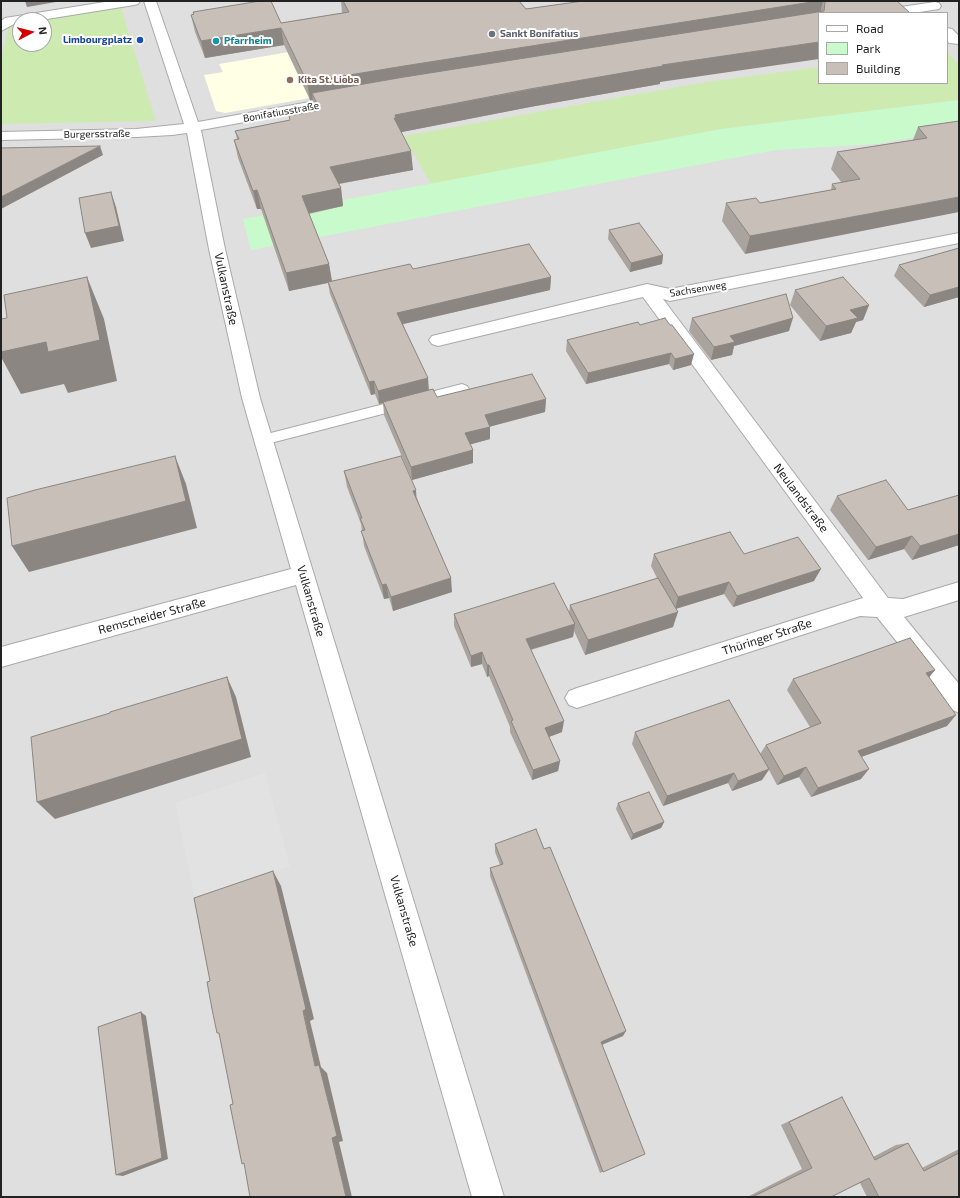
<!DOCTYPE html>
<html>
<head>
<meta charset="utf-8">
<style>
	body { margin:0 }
	#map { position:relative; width:960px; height:1198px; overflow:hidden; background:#f2efe9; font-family:"Exo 2",sans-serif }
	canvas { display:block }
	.frame { position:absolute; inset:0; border:2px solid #222; pointer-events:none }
	.legend { position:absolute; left:818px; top:12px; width:130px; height:72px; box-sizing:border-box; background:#fff; border:1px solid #a7a7a7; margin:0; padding:5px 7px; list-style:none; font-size:12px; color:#222 }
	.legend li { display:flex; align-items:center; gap:8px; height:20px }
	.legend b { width:20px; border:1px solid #a7a7a7 }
	.north { position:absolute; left:12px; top:12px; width:40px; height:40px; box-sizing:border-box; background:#fff; border:1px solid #a7a7a7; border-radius:50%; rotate:83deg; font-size:11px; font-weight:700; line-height:16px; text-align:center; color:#222 }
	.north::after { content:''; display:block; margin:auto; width:14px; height:18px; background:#d40000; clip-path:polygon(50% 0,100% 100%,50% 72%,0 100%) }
</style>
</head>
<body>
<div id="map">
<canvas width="960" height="1198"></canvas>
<div class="frame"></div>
<ul class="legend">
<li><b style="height:5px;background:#fff"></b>Road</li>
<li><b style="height:11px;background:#c8facc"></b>Park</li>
<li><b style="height:11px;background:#c7bfb8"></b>Building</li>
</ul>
<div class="north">N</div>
</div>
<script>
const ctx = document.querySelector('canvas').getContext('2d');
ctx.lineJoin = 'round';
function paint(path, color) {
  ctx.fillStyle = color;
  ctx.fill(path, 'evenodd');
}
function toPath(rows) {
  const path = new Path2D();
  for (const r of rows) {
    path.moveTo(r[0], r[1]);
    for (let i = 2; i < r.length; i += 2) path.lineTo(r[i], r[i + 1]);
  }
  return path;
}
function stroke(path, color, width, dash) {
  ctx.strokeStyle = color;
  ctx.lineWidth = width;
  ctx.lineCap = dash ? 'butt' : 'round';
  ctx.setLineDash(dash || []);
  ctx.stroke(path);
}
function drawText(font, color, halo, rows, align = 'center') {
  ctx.font = font + ' "Exo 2",sans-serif';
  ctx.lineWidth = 4;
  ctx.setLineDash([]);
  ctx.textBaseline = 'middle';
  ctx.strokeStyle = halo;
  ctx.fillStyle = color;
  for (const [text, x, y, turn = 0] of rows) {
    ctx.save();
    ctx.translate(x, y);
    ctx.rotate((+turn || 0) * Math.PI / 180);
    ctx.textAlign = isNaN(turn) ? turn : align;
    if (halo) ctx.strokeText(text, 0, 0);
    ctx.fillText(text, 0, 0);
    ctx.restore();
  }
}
paint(toPath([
	[1,1,959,1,959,1197,1,1197],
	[819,13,947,13,947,83,819,83],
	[20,20,44,20,44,44,20,44]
]), '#e0dfdf');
paint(toPath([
	[353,41,378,86,225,113,216,111,204,75,223,72,219,64]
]), '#ffffe5');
paint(toPath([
	[117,8,123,8,122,11,156,121,1,124,1,60,8,28,12,25,20,23,20,44,44,44,44,20,41,20],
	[947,52,959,65,959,100,721,129,431,184,404,136,700,83,819,67,819,83,947,83]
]), '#cdebb0');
paint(toPath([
	[959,100,959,130,876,144,776,150,251,250,243,219,721,129]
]), '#c8facc');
paint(toPath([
	[265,773,290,866,195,900,175,803]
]), '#e2e2e2');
const service = toPath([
	[462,384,467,386,469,389,467,392,263,445,258,444,256,440,258,436,263,435,462,384]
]);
const minor = toPath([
	[111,1,140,1,138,4,134,5,41,20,20,20,20,24,14,24,1,31,1,21,5,18,111,1],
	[144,1,156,1,198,122,343,96,348,97,350,100,348,103,343,104,201,130,225,249,260,398,504,1197,472,1197,296,585,1,667,1,647,291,569,242,398,209,249,187,133,172,135,136,137,1,140,1,132,136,129,184,124,144,1],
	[935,2,939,3,941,6,939,9,913,13,881,13,882,10,887,9,935,2],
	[947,28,952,29,959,36,959,44,949,43,947,40,947,28],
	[959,233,959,243,670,301,663,299,888,598,903,599,959,582,959,600,904,617,959,684,959,713,951,709,877,617,860,616,577,708,569,705,565,698,569,691,577,688,863,598,643,297,438,346,432,344,429,340,432,336,647,284,670,289,959,233]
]);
stroke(service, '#a9a9a9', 2);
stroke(minor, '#a9a9a9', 2);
paint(service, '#fff');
paint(minor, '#fff');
paint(toPath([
	[341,1,519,1,526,9,583,1,897,1,660,82,660,84,530,107,401,132,413,170,339,184,341,188,343,206,309,214,329,264,332,281,413,269,551,277,550,290,403,324,429,391,437,397,546,399,545,412,490,426,490,439,470,444,473,450,473,463,412,480,384,415,383,403,379,404,375,394,371,395,330,294,328,283,289,291,261,209,257,209,238,158,234,140,237,139,235,131,290,120,289,116,315,111,313,100,310,100,284,45,205,58,195,32,191,15,193,14,193,12,281,23,342,13],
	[959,121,745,254,722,221,726,203,760,203,831,190,832,184,842,183,831,169,837,152,913,140,918,127],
	[609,230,663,255,662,264,630,272,608,239],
	[959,248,959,297,924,307,894,276,899,265],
	[795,290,869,305,863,320,856,322,851,333,820,341,790,305],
	[692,318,789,331,734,346,732,355,711,360,689,331],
	[640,325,691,365,673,370,669,364,586,384,566,351,567,340],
	[344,471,417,498,452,592,393,611,389,598,384,599,364,546,361,524,347,487],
	[959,495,959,545,912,560,904,549,868,560,830,510,837,496,908,510],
	[654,554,744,554,814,581,733,607,724,594,676,609,673,627,585,655,574,631,573,637,531,650,562,732,549,737,560,761,558,771,532,780,510,732,510,727,489,676,487,677,482,664,471,667,454,626,454,614,569,613,570,605,657,578,651,566],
	[935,670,929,677,947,726,861,757,861,779,811,797,799,777,777,785,769,770,762,780,732,791,728,783,663,806,632,744,635,732,760,754,766,745,810,727,787,690,793,679],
	[618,803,664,822,661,828,631,840,616,809],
	[495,844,623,1036,602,1045,641,1156,600,1173,490,876,490,868,500,865,495,852],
	[842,1097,873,1157,896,1145,908,1143,922,1168,959,1149,959,1197,867,1197,860,1183,831,1197,747,1197,802,1169,781,1125,832,1101]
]), '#aba49e');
paint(toPath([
	[25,1,62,1,27,7],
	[818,1,823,1,820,13,312,93,313,100,310,100,307,82,404,66],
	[281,28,284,45,205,58,201,41],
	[819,42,819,59,660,82,660,84,530,107,397,133,394,118,395,115,662,65],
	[100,146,103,155,1,209,1,197],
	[411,151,413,170,332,185,330,167],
	[341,188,343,206,305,214,302,196],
	[257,190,261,209,257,209,253,191],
	[111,192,116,207,124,241,91,248,85,233],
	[959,197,959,212,745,254,750,236],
	[663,255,662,264,630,272,631,263],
	[329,264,332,282,289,291,286,273],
	[87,277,104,319,117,381,68,393,64,384,21,394,1,357,1,352],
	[551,277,550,290,399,325,397,313],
	[959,287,959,297,924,307,930,295],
	[869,305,863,320,856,322,851,333,820,341,826,326,850,310],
	[793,318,789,331,734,346,732,355,711,360,714,347,730,336],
	[671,353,669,364,586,384,588,373],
	[694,354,691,365,673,370,675,359],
	[428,378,429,391,379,404,378,391],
	[374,381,375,394,371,395,369,382],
	[546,399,545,412,485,428,485,415],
	[490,427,490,439,465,446,465,433],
	[473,450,473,463,412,480,411,467],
	[175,456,186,484,197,528,29,572,12,546],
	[416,490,417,505,413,491],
	[959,534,959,545,912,560,920,546],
	[912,536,904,549,868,560,876,547],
	[821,569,814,581,733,607,737,596],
	[451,578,452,592,393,611,391,597],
	[729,582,724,594,675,609,678,597],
	[386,584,389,598,384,599,382,585],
	[678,612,673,627,585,655,588,640],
	[575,624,573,637,525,651,526,639],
	[482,652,482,664,471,667,471,656],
	[487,665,489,665,489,676,487,677],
	[935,670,926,681,926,673],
	[227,677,236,697,251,757,55,819,37,802],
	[956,715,947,726,850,761,858,751],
	[564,721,562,732,543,739,545,728],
	[560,761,558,771,532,780,533,770],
	[806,767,799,777,777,785,784,776],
	[769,769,762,780,732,791,738,781],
	[869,769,861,779,811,797,818,788],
	[734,773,728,783,663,806,667,796],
	[664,822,661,828,631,840,633,834],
	[273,871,281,886,314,1019,310,1021,321,1067,327,1073,343,1141,339,1142,352,1197,346,1197,315,1066],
	[141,1012,146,1016,168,1159,123,1176,116,1175],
	[626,1031,623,1036,598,1046,601,1042]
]), '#8b8681');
const building = toPath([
	[260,1,271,1,281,23,349,12,343,1,519,1,526,9,583,1,818,1,404,66,307,82,281,28,201,41,191,15,194,14,193,12,260,1],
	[825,1,897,1,910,13,819,13,819,42,662,65,663,66,530,89,395,115,396,118,394,118,411,151,330,167,341,188,302,196,329,264,286,273,257,190,253,191,234,140,239,139,235,131,290,120,289,116,320,110,312,93,404,77,824,11,825,2,825,1],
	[959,121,959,197,750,236,726,203,756,198,760,203,836,189,832,184,860,179,837,152,927,138,918,127,959,121],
	[100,146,1,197,1,148,100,146],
	[111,192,119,226,85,233,79,198,111,192],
	[639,223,663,255,631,263,609,230,639,223],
	[529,244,551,277,397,313,428,378,378,391,374,381,369,382,328,282,410,264,413,269,529,244],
	[959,248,959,287,930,295,899,265,959,248],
	[87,277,100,340,48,352,46,342,1,352,1,319,7,318,4,295,87,277],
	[843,277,869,305,850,310,858,318,826,326,795,290,843,277],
	[786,294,793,318,730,336,735,342,714,347,692,318,786,294],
	[665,318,670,325,672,325,694,354,675,359,671,353,588,373,567,340,638,322,640,325,665,318],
	[532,374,546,399,485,415,490,427,465,433,473,450,411,467,383,402,433,389,437,397,532,374],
	[175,456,186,501,12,546,7,498,35,490,175,456],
	[401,456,416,490,413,491,451,578,391,597,386,584,382,585,361,531,365,530,360,518,362,518,344,471,401,456],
	[886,480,908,510,959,495,959,534,920,546,912,536,876,547,837,496,886,480],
	[730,532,744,554,798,537,821,569,737,596,729,582,678,597,654,554,730,532],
	[658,578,678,612,588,640,570,605,658,578],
	[554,583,575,624,526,639,564,721,545,728,560,761,533,770,511,721,513,720,489,665,487,665,482,652,471,656,454,614,554,583],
	[910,638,935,670,926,673,956,715,858,751,869,769,818,788,806,767,784,776,766,745,821,723,793,679,910,638],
	[227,677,242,739,37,802,31,737,110,713,110,712,227,677],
	[729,700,769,769,738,781,734,773,667,796,635,732,729,700],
	[649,792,664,822,633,834,618,803,649,792],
	[536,829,544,849,550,847,626,1031,601,1042,645,1154,603,1172,490,868,503,864,495,844,536,829],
	[273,871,306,1009,303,1011,315,1066,319,1065,337,1136,332,1138,346,1197,250,1197,244,1163,242,1164,230,1105,233,1104,219,1033,217,1033,212,1009,207,982,210,981,194,898,273,871],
	[141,1012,162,1158,116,1175,98,1027,141,1012],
	[842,1097,875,1160,908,1143,924,1171,959,1153,959,1197,879,1197,869,1178,831,1197,752,1197,812,1168,789,1122,842,1097]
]);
paint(building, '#c7bfb8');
stroke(building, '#8b8681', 1);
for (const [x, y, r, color] of [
	[492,34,4,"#6b7280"],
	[140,40,4,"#1a4fb4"],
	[216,41,4,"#0f9aa8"],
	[290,80,4,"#8d6e63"]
]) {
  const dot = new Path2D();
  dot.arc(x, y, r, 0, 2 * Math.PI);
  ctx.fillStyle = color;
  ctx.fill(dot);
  stroke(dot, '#fff', 1.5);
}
drawText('bold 10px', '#5b616d', '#fff', [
	["Sankt Bonifatius",500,34]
], 'left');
drawText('bold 10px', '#164399', '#fff', [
	["Limbourgplatz",132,40]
], 'right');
drawText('bold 10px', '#0d838f', '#fff', [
	["Pfarrheim",224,41]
], 'left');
drawText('bold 10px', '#785e54', '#fff', [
	["Kita St. Lioba",298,80]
], 'left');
drawText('10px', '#222', '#fff', [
	["Bonifatiusstraße",281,112,-10],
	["Burgersstraße",97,134,-1],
	["Sachsenweg",698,289,-9]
]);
drawText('12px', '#222', '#fff', [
	["Vulkanstraße",226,289,78],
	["Neulandstraße",801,498,53],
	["Vulkanstraße",311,601,74],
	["Remscheider Straße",152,616,-15],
	["Thüringer Straße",767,637,-18],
	["Vulkanstraße",404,911,74]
]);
</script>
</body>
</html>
